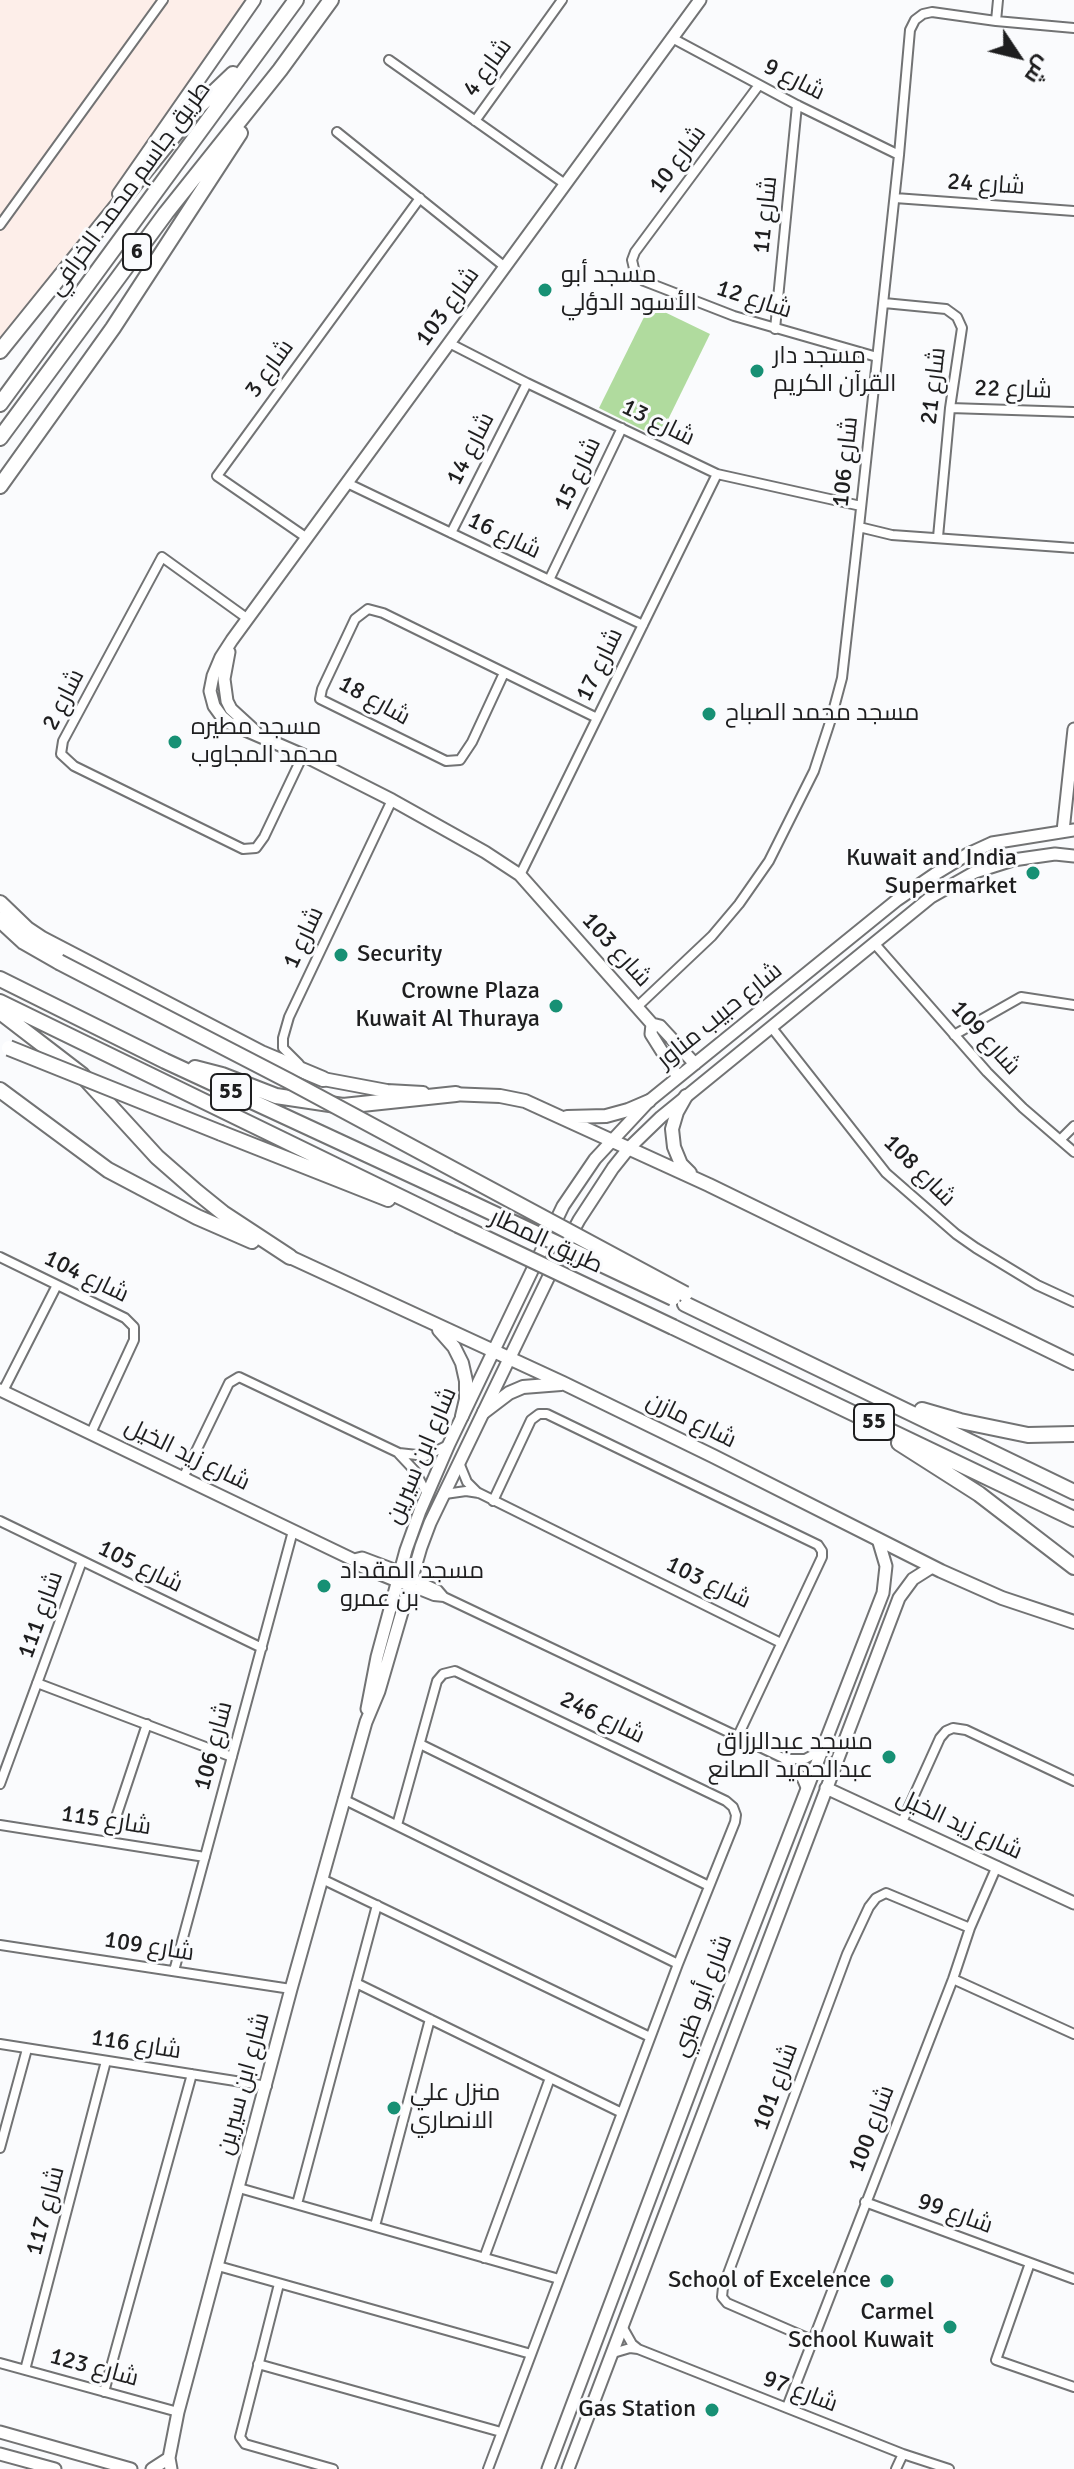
<!DOCTYPE html>
<html>
<head>
<meta charset="utf-8">
<style>
	body { margin:0 }
	#map { position:relative; width:1074px; height:2469px; overflow:hidden; background:#fafbfd; font-family:Signika,Cairo,sans-serif }
	canvas { display:block }
	.north { position:absolute; left:978px; top:16px; width:80px; height:80px; -webkit-text-stroke:6px #fafbfd; paint-order:stroke; rotate:125deg; font-size:22px; font-weight:700; line-height:32px; text-align:center; color:#1e1e1f }
	.north::after { content:''; display:block; margin:auto; width:28px; height:36px; background:#1e1e1f; clip-path:polygon(50% 0,100% 100%,50% 72%,0 100%) }
</style>
</head>
<body>
<div id="map">
<canvas width="1074" height="2469"></canvas>
<div class="north">ش</div>
</div>
<script>
const ctx = document.querySelector('canvas').getContext('2d');
ctx.lineJoin = 'round';
function paint(path, color) {
  ctx.fillStyle = color;
  ctx.fill(path, 'evenodd');
}
function toPath(rows) {
  const path = new Path2D();
  for (const r of rows) {
    path.moveTo(r[0], r[1]);
    for (let i = 2; i < r.length; i += 2) path.lineTo(r[i], r[i + 1]);
  }
  return path;
}
function stroke(path, color, width, dash) {
  ctx.strokeStyle = color;
  ctx.lineWidth = width;
  ctx.lineCap = dash ? 'butt' : 'round';
  ctx.setLineDash(dash || []);
  ctx.stroke(path);
}
function drawText(font, color, halo, rows, align = 'center') {
  ctx.font = font + ' Signika,Cairo,sans-serif';
  ctx.lineWidth = 6;
  ctx.setLineDash([]);
  ctx.textBaseline = 'middle';
  ctx.strokeStyle = halo;
  ctx.fillStyle = color;
  for (const [text, x, y, turn = 0] of rows) {
    ctx.save();
    ctx.translate(x, y);
    ctx.rotate((+turn || 0) * Math.PI / 180);
    ctx.textAlign = isNaN(turn) ? turn : align;
    if (halo) ctx.strokeText(text, 0, 0);
    ctx.fillText(text, 0, 0);
    ctx.restore();
  }
}
paint(toPath([
	[0,0,254,0,74,259,0,351]
]), '#fdeee9');
paint(toPath([
	[650,305,710,334,659,438,599,408]
]), '#b0db9e');
const street = toPath([
	[996,21,998,0],
	[672,38,797,105,899,155],
	[389,60,565,184],
	[759,85,635,252,632,260,635,273,644,281,734,316,877,357],
	[475,121,562,0],
	[337,132,505,267],
	[895,198,1074,211],
	[0,225,163,0],
	[884,303,946,309,957,317,962,328,950,408,938,537],
	[775,329,797,105],
	[449,343,527,383,717,474,861,506],
	[950,408,1074,412],
	[347,483,643,625],
	[859,527,892,535,1074,548],
	[451,533,527,383],
	[307,538,217,476,420,198],
	[549,580,622,428],
	[248,619,162,557,63,741,61,754,74,766,243,849,256,848,264,837,303,755],
	[504,673,472,742,460,760,446,761,320,699,322,689,355,619,368,609,383,613,597,718],
	[520,875,717,474],
	[874,943,987,1072,1023,1108,1074,1152],
	[638,1006,712,936,739,904,769,861,814,771,831,719,842,678,859,527,899,155,910,30,915,20,923,14,932,12,996,21,1074,28],
	[772,1028,886,1173,956,1234,976,1248,1037,1285,1074,1302],
	[954,1035,1021,997,1074,1005],
	[299,1064,283,1048,283,1038,289,1017,392,800],
	[1060,1140,1074,1126],
	[0,1257,125,1318,134,1327,134,1340,91,1433],
	[3,1391,57,1285],
	[399,1454,415,1471,427,1494],
	[460,1465,467,1482,478,1493],
	[183,1478,229,1383,239,1377,399,1453,426,1456,448,1445],
	[445,1494,466,1491,479,1493,781,1643],
	[493,1501,531,1420,539,1414,547,1414,818,1545,822,1551,822,1557,737,1738],
	[0,1521,262,1648],
	[412,1578,438,1590,444,1597],
	[409,1586,434,1596,444,1597,785,1759,805,1759,822,1750],
	[37,1683,232,1757],
	[420,1744,709,1886],
	[785,1760,801,1777,807,1791],
	[0,1784,82,1561],
	[343,1799,678,1964],
	[902,1822,940,1738,946,1731,953,1728,966,1730,1074,1781],
	[0,1825,205,1857],
	[397,1825,437,1681,443,1674,455,1671,726,1801,733,1807,736,1815,735,1822,678,1964,488,2469],
	[108,1841,147,1724],
	[322,1879,650,2037],
	[0,1945,291,1989],
	[174,1971,293,1531],
	[953,1979,1074,2034],
	[356,1983,622,2113],
	[0,2044,267,2086],
	[0,2148,27,2049],
	[239,2188,559,2279],
	[865,2202,1074,2279],
	[297,2204,377,1905],
	[375,2226,430,2019],
	[484,2258,550,2078],
	[1030,2263,996,2360,1074,2387],
	[218,2266,531,2354],
	[279,2284,240,2437,245,2444,333,2469],
	[623,2328,632,2344,637,2348],
	[812,2340,727,2303,722,2297,723,2287,847,1954,869,1907,876,1898,886,1893,970,1928],
	[613,2353,630,2348,638,2349,903,2454,949,2469],
	[0,2363,178,2412],
	[258,2364,501,2432],
	[25,2370,106,2061],
	[104,2392,192,2074],
	[787,2407,953,1979,970,1928,997,1866],
	[896,2469,903,2454]
]);
const secondary = toPath([
	[229,652,224,679,227,701,231,709,255,731],
	[1063,831,1074,729],
	[652,1024,651,1034,678,1077],
	[695,1064,660,1026,652,1024,520,875,485,852,392,800,303,755,229,723,222,717,214,706,210,691,213,676,221,657,232,640,700,0],
	[0,1390,354,1560,363,1567,402,1583],
	[354,1560,362,1558,407,1575],
	[367,1709,377,1657,406,1550,420,1511,449,1444,563,1206,595,1159,649,1101,897,900,935,874,968,854,992,843,1074,830],
	[826,1788,1074,1903],
	[0,2432,131,2469],
	[0,2454,55,2469],
	[152,2469,169,2458],
	[171,2469,169,2458,178,2412,291,1989,366,1722,379,1691,421,1547,430,1523,552,1270,579,1220,613,1168,629,1148,661,1117,931,897,975,872,1013,860,1055,854,1074,856],
	[548,2469,708,2044,883,1593,886,1566,878,1539],
	[568,2469,899,1598,913,1579,932,1567]
]);
const primary = toPath([
	[119,194,254,0],
	[323,1079,387,1091,423,1093],
	[449,1094,500,1096,525,1101,709,1185,1074,1363],
	[686,1096,677,1112,672,1129,674,1147,681,1164,690,1173],
	[567,1117,606,1116,628,1110,649,1101],
	[290,1257,563,1383,713,1456,941,1571,1002,1598,1074,1622],
	[439,1330,454,1347,462,1363,466,1381,466,1399,462,1416],
	[484,1412,509,1393,523,1387,561,1384]
]);
const highway = toPath([
	[0,351,192,113,233,74],
	[0,404,296,0],
	[0,438,166,213,280,70,331,0],
	[0,486,113,328,240,133],
	[0,903,27,929,42,939,261,1053,323,1079],
	[0,920,24,942,59,962],
	[0,979,165,1061,465,1200],
	[0,1002,458,1225],
	[0,1012,82,1075,157,1157,197,1192,223,1213,290,1257],
	[195,1068,222,1075,276,1096,343,1106,456,1094],
	[0,1090,108,1170,197,1217,252,1241],
	[221,1133,388,1199],
	[685,1304,1074,1492],
	[673,1327,1074,1519],
	[922,1410,960,1421,1028,1435,1074,1434],
	[899,1443,979,1494,1074,1567]
]);
stroke(street, '#727374', 12);
stroke(secondary, '#727374', 15);
stroke(primary, '#727374', 16);
stroke(highway, '#727374', 18);
stroke(street, '#fff', 8);
stroke(secondary, '#fff', 11);
stroke(primary, '#fff', 12);
stroke(highway, '#fff', 14);
const highwayBridge = toPath([
	[59,962,289,1081,685,1294],
	[9,1048,221,1133],
	[465,1200,673,1298],
	[458,1225,673,1327]
]);
stroke(highwayBridge, '#727374', 18, []);
stroke(highwayBridge, '#fff', 14);
for (const [x, y, r, color] of [
	[545,290,8,"#179074"],
	[757,371,8,"#179074"],
	[709,714,8,"#179074"],
	[175,742,8,"#179074"],
	[1033,873,8,"#179074"],
	[341,955,8,"#179074"],
	[556,1006,8,"#179074"],
	[324,1586,8,"#179074"],
	[889,1757,8,"#179074"],
	[394,2108,8,"#179074"],
	[887,2281,8,"#179074"],
	[950,2327,8,"#179074"],
	[712,2410,8,"#179074"]
]) {
  const dot = new Path2D();
  dot.arc(x, y, r, 0, 2 * Math.PI);
  ctx.fillStyle = color;
  ctx.fill(dot);
  stroke(dot, '#fafbfd', 3);
}
for (const [x, y, w] of [
	[137,252,28],
	[231,1092,40],
	[874,1422,40]
]) {
  const box = new Path2D();
  box.roundRect(x - w / 2, y - 18, w, 36, 6);
  ctx.fillStyle = '#fafbfd';
  ctx.fill(box);
  stroke(box, '#1e1e1f', 2);
}
drawText('bold 22px', '#1e1e1f', null, [
	["6",137,252],
	["55",231,1092],
	["55",874,1422]
]);
drawText('24px', '#1e1e1f', '#fafbfd', [
	["شارع 4",488,68,-54],
	["شارع 9",794,80,27],
	["شارع 10",678,160,-53],
	["شارع 24",986,185,4],
	["طريق جاسم محمد الخرافي",130,189,-54],
	["شارع 11",766,215,-84],
	["شارع 12",754,300,18],
	["شارع 103",448,307,-54],
	["شارع 3",270,369,-54],
	["شارع 21",934,386,-83],
	["شارع 22",1013,390,2],
	["شارع 13",658,423,26],
	["شارع 14",471,449,-63],
	["شارع 106",846,462,-84],
	["شارع 15",578,474,-64],
	["شارع 16",504,536,26],
	["شارع 17",600,665,-64],
	["شارع 2",64,700,-63],
	["شارع 18",374,701,29],
	["شارع 1",304,938,-65],
	["شارع 103",616,950,48],
	["شارع حبيب مناور",720,1016,-39],
	["شارع 109",985,1038,48],
	["شارع 108",919,1171,45],
	["طريق المطار",546,1242,25],
	["شارع 104",86,1277,26],
	["شارع مازن",691,1421,26],
	["شارع زيد الخيل",187,1455,26],
	["شارع ابن سيرين",422,1456,-67],
	["شارع 105",140,1567,26],
	["شارع 103",708,1583,26],
	["شارع 111",41,1615,-70],
	["شارع 246",602,1718,26],
	["شارع 106",214,1746,-75],
	["شارع 115",106,1821,9],
	["شارع زيد الخيل",959,1825,25],
	["شارع 109",149,1947,9],
	["شارع أبو ظبي",703,1996,-69],
	["شارع 116",136,2045,9],
	["شارع ابن سيرين",244,2084,-75],
	["شارع 101",776,2087,-70],
	["شارع 100",872,2129,-69],
	["شارع 117",46,2211,-75],
	["شارع 99",955,2214,20],
	["شارع 123",94,2368,15],
	["شارع 97",800,2392,21]
]);
drawText('24px', '#1e1e1f', '#fafbfd', [
	["مسجد أبو",561,276],
	["الأسود الدؤلي",561,304],
	["مسجد دار",773,357],
	["القرآن الكريم",773,385],
	["مسجد محمد الصباح",725,714],
	["مسجد مطيره",191,728],
	["محمد المجاوب",191,756],
	["Kuwait and India",1017,859,"right"],
	["Supermarket",1017,887,"right"],
	["Security",357,955],
	["Crowne Plaza",540,992,"right"],
	["Kuwait Al Thuraya",540,1020,"right"],
	["مسجد المقداد",340,1572],
	["بن عمرو",340,1600],
	["مسجد عبدالرزاق",873,1743,"right"],
	["عبدالحميد الصانع",873,1771,"right"],
	["منزل علي",410,2094],
	["الانصاري",410,2122],
	["School of Excelence",871,2281,"right"],
	["Carmel",934,2313,"right"],
	["School Kuwait",934,2341,"right"],
	["Gas Station",696,2410,"right"]
], 'left');
</script>
</body>
</html>
